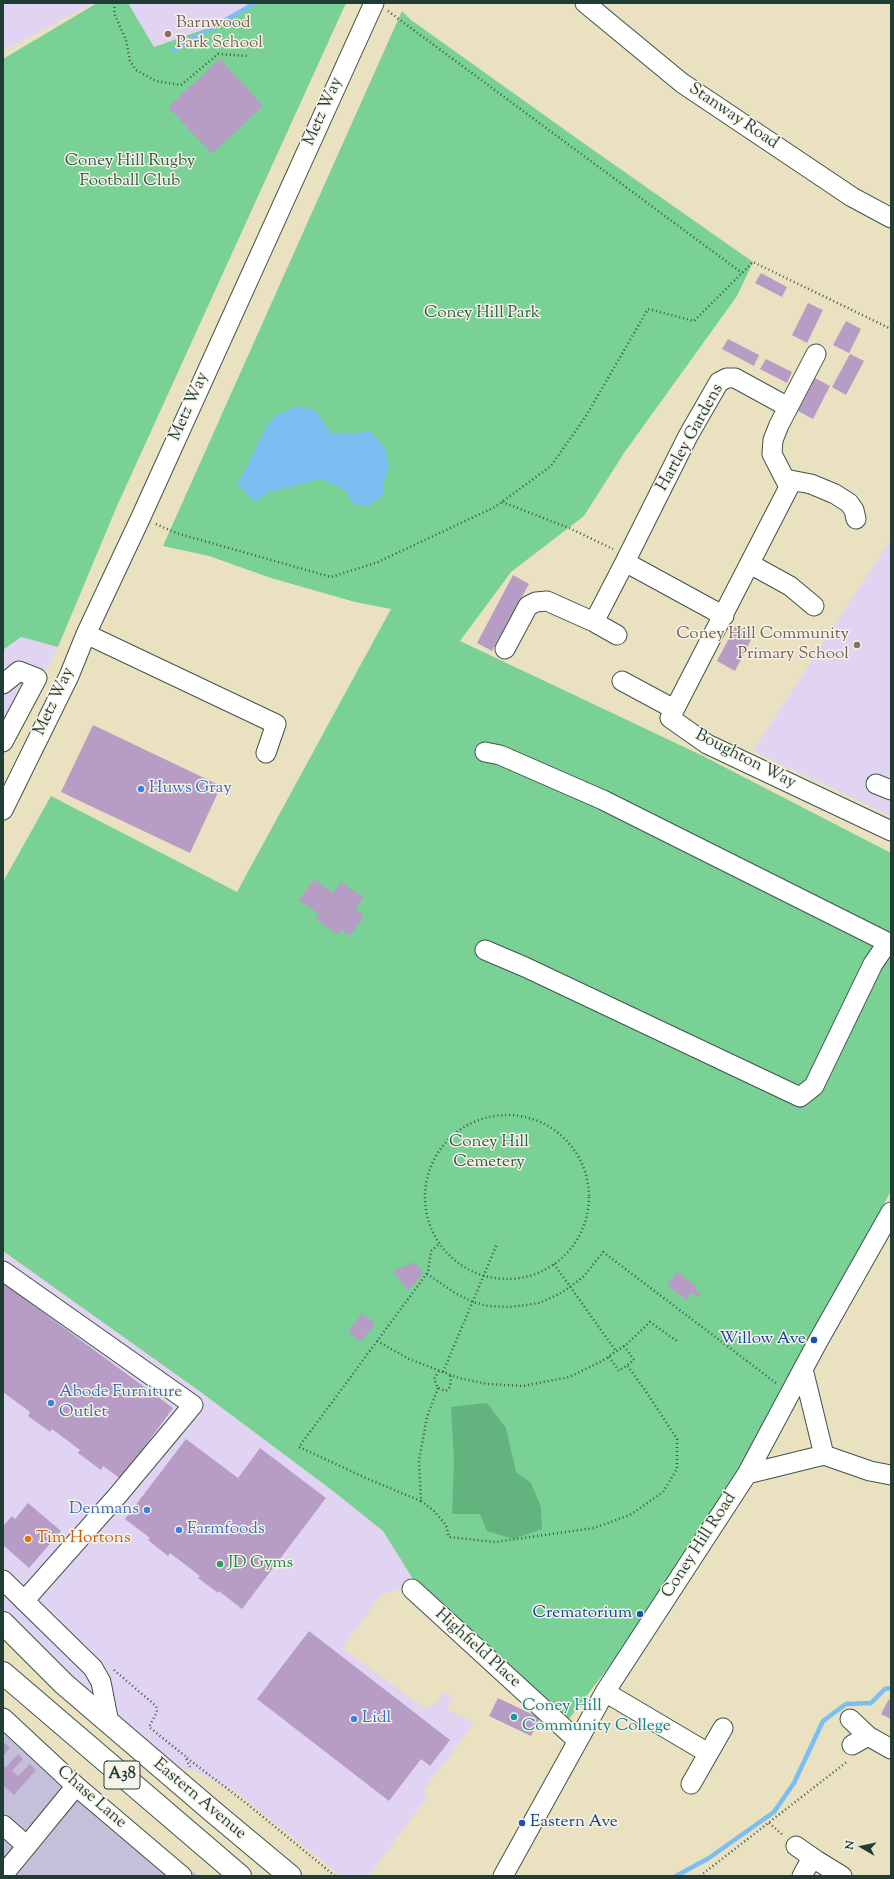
<!DOCTYPE html>
<html>
<head>
<meta charset="utf-8">
<style>
	body { margin:0 }
	#map { position:relative; width:894px; height:1879px; overflow:hidden; background:#e9e1bf; font-family:"Sorts Mill Goudy",serif }
	canvas { display:block }
	.frame { position:absolute; inset:0; border:4px solid #1f3d34; pointer-events:none }
	.north { position:absolute; left:842px; top:1827px; width:40px; height:40px; -webkit-text-stroke:3px #f7f3e8; paint-order:stroke; rotate:279deg; font-size:11px; font-weight:700; line-height:16px; text-align:center; color:#1f3d34 }
	.north::after { content:''; display:block; margin:auto; width:14px; height:18px; background:#1f3d34; clip-path:polygon(50% 0,100% 100%,50% 72%,0 100%) }
</style>
</head>
<body>
<div id="map">
<canvas width="894" height="1879"></canvas>
<div class="frame"></div>
<div class="north">N</div>
</div>
<script>
const ctx = document.querySelector('canvas').getContext('2d');
ctx.lineJoin = 'round';
function paint(path, color) {
  ctx.fillStyle = color;
  ctx.fill(path, 'evenodd');
}
function toPath(rows) {
  const path = new Path2D();
  for (const r of rows) {
    if (r.length === 3) {
      path.moveTo(r[0] + r[2], r[1]);
      path.arc(r[0], r[1], r[2], 0, 2 * Math.PI);
      continue;
    }
    path.moveTo(r[0], r[1]);
    for (let i = 2; i < r.length; i += 2) path.lineTo(r[i], r[i + 1]);
  }
  return path;
}
function stroke(path, color, width, dash) {
  ctx.strokeStyle = color;
  ctx.lineWidth = width;
  ctx.lineCap = dash ? 'butt' : 'round';
  ctx.setLineDash(dash || []);
  ctx.stroke(path);
}
function drawText(font, color, halo, rows, align = 'center') {
  ctx.font = font + ' "Sorts Mill Goudy",serif';
  ctx.lineWidth = 3;
  ctx.setLineDash([]);
  ctx.textBaseline = 'middle';
  ctx.strokeStyle = halo;
  ctx.fillStyle = color;
  for (const [text, x, y, turn = 0] of rows) {
    ctx.save();
    ctx.translate(x, y);
    ctx.rotate((+turn || 0) * Math.PI / 180);
    ctx.textAlign = isNaN(turn) ? turn : align;
    if (halo) ctx.strokeText(text, 0, 0);
    ctx.fillText(text, 0, 0);
    ctx.restore();
  }
}
paint(toPath([
	[3,3,94,3,3,51],
	[128,3,255,3,225,22,154,47],
	[891,539,891,816,753,751],
	[21,637,58,647,3,756,3,650],
	[3,1251,202,1393,333,1491,384,1531,413,1579,404,1588,383,1593,342,1648,426,1709,439,1700,443,1692,453,1698,447,1709,474,1723,423,1791,428,1796,369,1876,341,1876,237,1793,193,1770,174,1766,90,1694,3,1609]
]), '#e1d4f3');
paint(toPath([
	[3,1705,154,1843,199,1876,3,1876]
]), '#c5c0da');
paint(toPath([
	[97,3,128,3,154,47,225,22,255,3,346,3,117,506,58,647,21,637,3,650,3,59],
	[402,11,411,20,589,147,753,262,737,296,624,453,584,516,511,572,460,641,701,755,891,853,891,1191,730,1489,614,1660,569,1719,558,1712,413,1579,383,1531,333,1491,202,1393,3,1251,3,882,51,796,237,892,391,609,355,602,271,578,209,556,163,546]
]), '#7ad195');
paint(toPath([
	[487,1403,506,1428,516,1472,531,1483,541,1507,542,1529,514,1539,487,1531,480,1514,452,1514,454,1461,451,1407]
]), '#63b37e');
paint(toPath([
	[298,406,316,411,331,434,371,432,386,450,389,467,384,482,384,495,367,506,353,504,345,490,321,479,269,492,255,502,237,483,246,469,265,429,275,416]
]), '#7bbff2');
stroke(toPath([
	[174,50,255,3],
	[676,1876,709,1858,774,1812,794,1783,823,1721,846,1704,871,1703,885,1689,891,1688]
]), '#7bbff2', 4.5);
paint(toPath([
	[220,59,263,106,212,154,168,107],
	[761,273,787,287,782,297,755,283],
	[808,303,823,310,807,343,792,335],
	[846,321,861,329,849,353,833,345],
	[728,339,759,355,754,366,722,349],
	[850,354,864,361,846,395,832,387],
	[766,359,792,372,787,383,760,369],
	[815,378,830,386,813,419,798,411],
	[513,575,529,584,492,651,477,643],
	[736,625,754,634,735,671,717,661],
	[93,725,221,786,190,853,61,792],
	[314,879,333,893,341,882,364,898,355,909,364,915,350,936,341,930,338,935,315,919,319,914,299,900],
	[415,1262,423,1273,408,1291,393,1271],
	[677,1272,696,1286,695,1288,701,1293,698,1297,691,1292,686,1300,667,1285],
	[3,1283,173,1408,121,1479,103,1466,101,1470,78,1453,80,1450,52,1429,50,1432,28,1416,30,1412,3,1392],
	[362,1313,375,1323,361,1342,348,1332],
	[186,1439,238,1478,260,1448,326,1498,242,1609,219,1591,218,1593,198,1578,200,1576,170,1553,168,1556,148,1540,150,1538,125,1519],
	[28,1503,61,1531,29,1568,3,1545,3,1526,12,1516,15,1519],
	[309,1631,450,1740,430,1766,421,1759,389,1801,257,1699],
	[498,1698,540,1718,531,1736,489,1716],
	[889,1699,891,1701,891,1719,881,1714],
	[5,1743,10,1748,3,1756,3,1746],
	[18,1754,23,1759,12,1771,18,1776,30,1764,36,1770,14,1795,3,1785,3,1764,6,1767]
]), '#b79dc6');
const minor = toPath([
	[585,3,682,83,852,197,891,218],
	[816,354,779,425,773,440,772,454,789,487,670,718,707,744,891,831],
	[785,479,811,484,835,494,849,503,854,510,856,519],
	[750,564,790,586,814,606],
	[724,616,625,562,688,436,719,382,727,378,735,378,788,407],
	[594,622,625,562],
	[86,634,276,724,266,753],
	[505,649,528,606,536,602,547,601,594,622,617,635],
	[622,681,674,709],
	[3,684,19,671,37,678,3,742],
	[485,752,500,755,603,800,891,944],
	[876,784,891,790],
	[3,810,69,676,86,634,141,517,374,3],
	[485,950,525,967,800,1097,814,1086,873,964,888,942],
	[3,1271,193,1405,118,1495,24,1601],
	[803,1369,824,1455],
	[747,1474,824,1455,870,1471,891,1475],
	[3,1580,93,1668,101,1682,109,1723],
	[412,1589,578,1741],
	[605,1692,708,1753],
	[3,1718,76,1786,182,1876],
	[850,1719,868,1736,891,1749],
	[852,1745,868,1736],
	[691,1784,723,1728],
	[3,1825,27,1846],
	[796,1846,816,1860],
	[3,1875,76,1786],
	[503,1876,605,1692,747,1474,817,1343,891,1212],
	[802,1876,808,1865,816,1860,842,1876]
]);
const highway = toPath([
	[3,1623,64,1684,211,1810,290,1876],
	[3,1673,240,1876]
]);
stroke(minor, '#3d5649', 21);
stroke(highway, '#3d5649', 24);
stroke(toPath([
	[115,3,114,13,126,40,130,61,136,70,156,81,181,85,218,54,248,56],
	[388,11,742,273],
	[502,502,569,528,613,549],
	[156,524,176,533,331,577,378,562,495,507,551,466,586,416,648,309,694,321,753,262,891,329],
	[507,1197,82],
	[554,1264,616,1351],
	[427,1274,455,1293,473,1302,488,1306,509,1307,526,1305,539,1303,559,1294,570,1287,584,1276,603,1252,776,1383],
	[377,1341,409,1359,459,1378,488,1384,523,1386,569,1377,602,1361,627,1344,650,1322,677,1341],
	[609,1357,619,1371,634,1360,624,1346],
	[439,1371,434,1379,438,1388,446,1391,450,1387,451,1381,450,1375],
	[443,1372,497,1244],
	[438,1388,427,1417,419,1460,421,1501,368,1479,299,1447,428,1272,431,1251,439,1244],
	[421,1501,434,1511,446,1525,449,1537,495,1542,594,1528,630,1515,663,1492,677,1469,677,1439,649,1396,627,1365],
	[114,1670,156,1706,157,1712,149,1727,185,1756,190,1767],
	[187,1758,246,1803,335,1876],
	[769,1823,784,1836],
	[700,1876,848,1761]
]), '#3d5649', 2.5, [1, 3]);
stroke(minor, '#fff', 19);
stroke(highway, '#fff', 22);
for (const [x, y, r, color] of [
	[168,34,4,"#8d6e63"],
	[857,645,4,"#8d6e63"],
	[141,789,4,"#3f7fe0"],
	[814,1340,4,"#1a4fb4"],
	[51,1403,4,"#3f7fe0"],
	[147,1510,4,"#3f7fe0"],
	[179,1530,4,"#3f7fe0"],
	[28,1539,4,"#e8710a"],
	[220,1564,4,"#2e9e5b"],
	[640,1614,4,"#1a4fb4"],
	[514,1717,4,"#0f9aa8"],
	[354,1719,4,"#3f7fe0"],
	[522,1823,4,"#1a4fb4"]
]) {
  const dot = new Path2D();
  dot.arc(x, y, r, 0, 2 * Math.PI);
  ctx.fillStyle = color;
  ctx.fill(dot);
  stroke(dot, '#f7f3e8', 1.5);
}
for (const [x, y, w] of [
	[122,1775,36]
]) {
  const box = new Path2D();
  box.roundRect(x - w / 2, y - 14, w, 28, 3);
  ctx.fillStyle = '#f7f3e8';
  ctx.fill(box);
  stroke(box, '#1f3d34', 1);
}
drawText('bold 16px', '#1f3d34', null, [
	["A38",122,1775]
]);
drawText('17px', '#785e54', '#f7f3e8', [
	["Barnwood",176,24],
	["Park School",176,44],
	["Coney Hill Community",849,635,"right"],
	["Primary School",849,655,"right"]
], 'left');
drawText('17px', '#1f3d34', '#f7f3e8', [
	["Metz Way",324,112,-66],
	["Stanway Road",733,117,34],
	["Metz Way",190,407,-66],
	["Hartley Gardens",691,438,-61],
	["Metz Way",55,702,-65],
	["Boughton Way",745,760,27],
	["Coney Hill Road",700,1546,-57],
	["Highfield Place",477,1649,42],
	["Chase Lane",91,1798,41],
	["Eastern Avenue",199,1800,40]
]);
drawText('17px', '#315b47', '#f7f3e8', [
	["Coney Hill Rugby",130,162],
	["Football Club",130,182],
	["Coney Hill Park",482,314],
	["Coney Hill",489,1143],
	["Cemetery",489,1163]
]);
drawText('17px', '#366cbe', '#f7f3e8', [
	["Huws Gray",149,789],
	["Abode Furniture",59,1393],
	["Outlet",59,1413],
	["Denmans",139,1510,"right"],
	["Farmfoods",187,1530],
	["Lidl",362,1719]
], 'left');
drawText('17px', '#164399', '#f7f3e8', [
	["Willow Ave",806,1340],
	["Crematorium",632,1614],
	["Eastern Ave",530,1823,"left"]
], 'right');
drawText('17px', '#c56008', '#f7f3e8', [
	["Tim Hortons",36,1539]
], 'left');
drawText('17px', '#27864d', '#f7f3e8', [
	["JD Gyms",228,1564]
], 'left');
drawText('17px', '#0d838f', '#f7f3e8', [
	["Coney Hill",522,1707],
	["Community College",522,1727]
], 'left');
</script>
</body>
</html>
